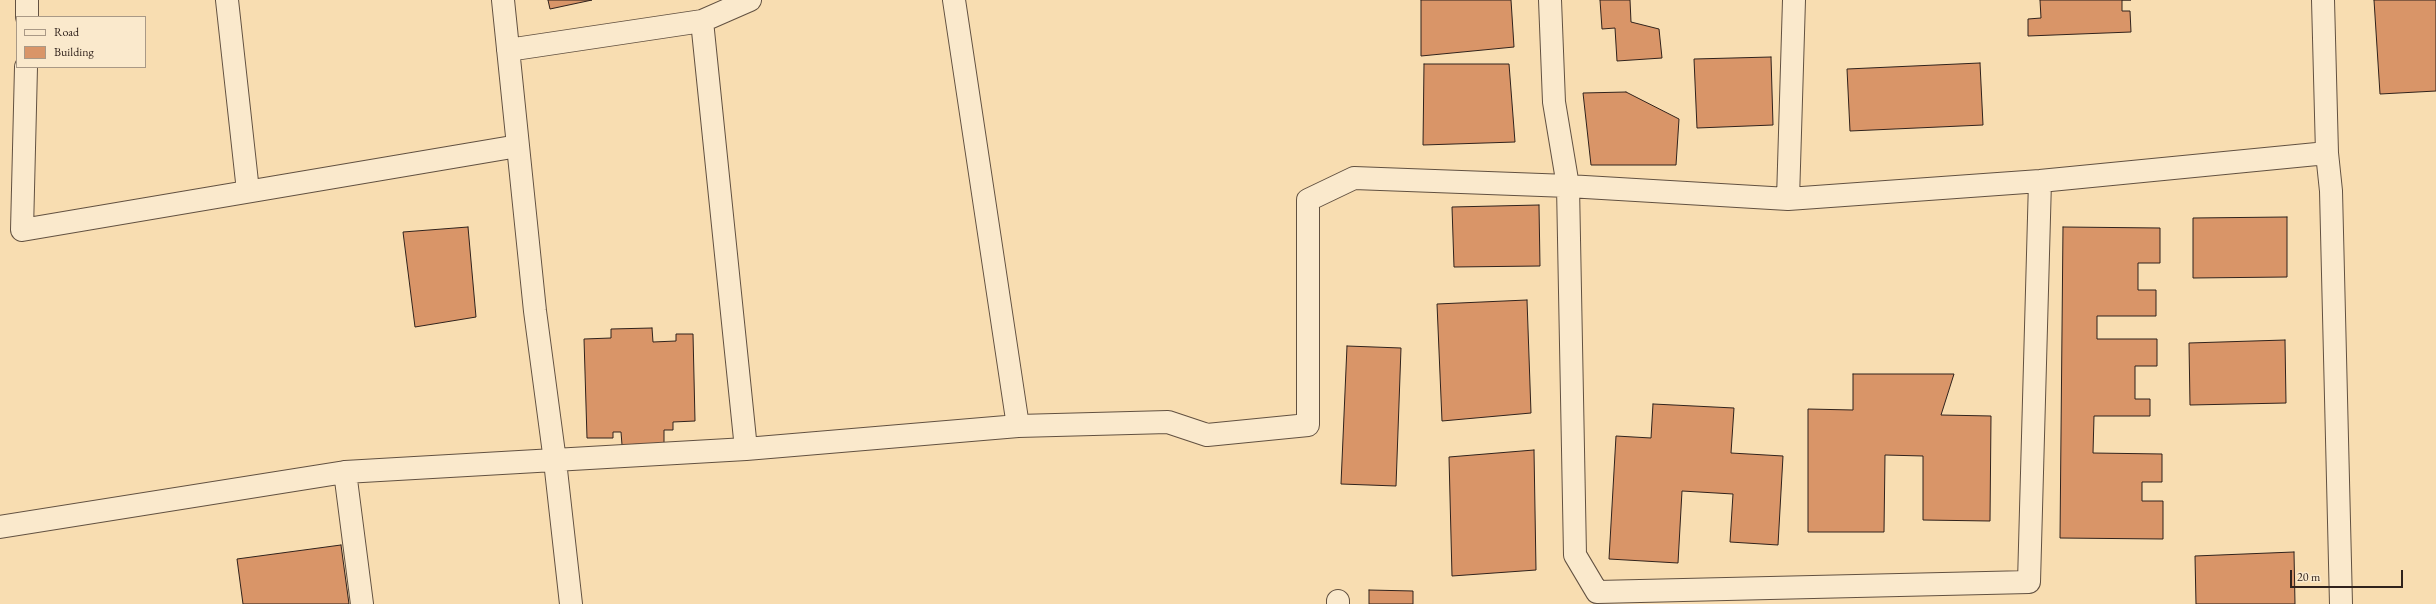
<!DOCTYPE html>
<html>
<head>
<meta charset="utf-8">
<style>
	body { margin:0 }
	#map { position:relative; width:2436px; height:604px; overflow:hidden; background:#f8ddb1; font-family:"EB Garamond",serif }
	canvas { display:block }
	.legend { position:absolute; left:16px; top:16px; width:130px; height:52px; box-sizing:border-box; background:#fae9cc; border:1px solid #a99986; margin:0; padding:5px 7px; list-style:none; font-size:12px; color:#30221c }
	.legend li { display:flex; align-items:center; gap:8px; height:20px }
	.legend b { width:20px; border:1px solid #a99986 }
	.scale { position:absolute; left:2290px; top:570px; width:113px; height:18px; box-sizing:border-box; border:2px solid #30221c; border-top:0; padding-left:5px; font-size:12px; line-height:14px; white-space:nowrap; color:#30221c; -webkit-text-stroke:3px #fae9cc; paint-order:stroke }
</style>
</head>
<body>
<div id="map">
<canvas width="2436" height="604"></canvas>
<ul class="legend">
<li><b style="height:5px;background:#fae9cc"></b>Road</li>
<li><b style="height:11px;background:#d99568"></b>Building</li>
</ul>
<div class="scale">20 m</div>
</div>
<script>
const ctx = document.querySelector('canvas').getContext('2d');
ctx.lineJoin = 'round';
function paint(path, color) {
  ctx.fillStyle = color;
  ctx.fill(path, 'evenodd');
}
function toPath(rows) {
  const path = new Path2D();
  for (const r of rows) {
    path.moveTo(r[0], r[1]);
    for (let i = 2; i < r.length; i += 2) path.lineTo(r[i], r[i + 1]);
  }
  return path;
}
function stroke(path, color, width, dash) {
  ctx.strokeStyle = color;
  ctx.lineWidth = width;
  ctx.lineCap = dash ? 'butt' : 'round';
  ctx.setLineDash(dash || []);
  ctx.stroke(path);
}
const building = toPath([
	[548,0,592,0,550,9,548,0],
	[1421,0,1511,0,1514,47,1421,56,1421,0],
	[1600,0,1630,0,1631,22,1659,29,1662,58,1617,61,1615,28,1602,29,1600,0],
	[2040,0,2131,0,2122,0,2122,11,2130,11,2131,32,2028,36,2028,19,2041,18,2040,0],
	[2374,0,2436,0,2436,91,2380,94,2374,0],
	[1771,57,1773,125,1697,128,1694,59,1771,57],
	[1980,63,1983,125,1850,131,1847,69,1980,63],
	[1424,64,1509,64,1515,142,1423,145,1424,64],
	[1626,92,1679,119,1676,165,1591,165,1583,93,1626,92],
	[1539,205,1540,266,1454,267,1452,207,1539,205],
	[2287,217,2287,277,2193,278,2193,218,2287,217],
	[468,227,476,317,415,327,403,232,468,227],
	[2063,227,2160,228,2160,263,2138,263,2138,290,2156,290,2156,316,2097,316,2097,339,2157,339,2157,366,2135,366,2135,399,2150,399,2150,416,2094,416,2093,453,2162,454,2162,482,2142,482,2142,501,2163,501,2163,539,2060,538,2063,227],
	[1527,300,1531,413,1442,421,1437,304,1527,300],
	[652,328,653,342,676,341,676,334,693,334,695,421,673,422,673,430,664,430,664,443,622,445,621,432,613,432,613,438,587,438,584,339,611,338,611,329,652,328],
	[2285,340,2286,403,2190,405,2189,343,2285,340],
	[1347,346,1401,348,1396,486,1341,484,1347,346],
	[1853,374,1954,374,1941,415,1991,416,1990,521,1923,520,1923,456,1885,455,1884,532,1808,532,1808,409,1853,410,1853,374],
	[1653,404,1734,408,1731,453,1783,456,1778,545,1730,542,1733,494,1682,491,1678,563,1609,559,1616,436,1651,438,1653,404],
	[1534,450,1536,570,1452,576,1449,457,1534,450],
	[341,545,349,604,243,604,237,559,341,545],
	[2294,552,2295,604,2196,604,2195,556,2294,552],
	[1369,590,1413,591,1413,604,1369,604,1369,590]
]);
paint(building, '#d99568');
stroke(building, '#30221c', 1);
const minor = toPath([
	[227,0,248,191],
	[503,0,535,311,555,461,571,604],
	[954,0,1018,426],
	[1550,0,1554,102,1568,186,1575,555,1597,592,2029,582,2040,181],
	[27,17,27,0],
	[702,21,746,449],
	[508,50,702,21,750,0],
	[26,67,22,230,518,146],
	[2327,153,2331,191,2341,604],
	[1788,199,1794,0],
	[345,472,362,604],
	[0,527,345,472,746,449,1018,426,1168,422,1207,435,1308,425,1308,200,1354,178,1568,186,1788,199,2040,181,2327,153,2323,0],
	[1338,601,1338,604]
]);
stroke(minor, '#625141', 24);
stroke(minor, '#fae9cc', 22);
</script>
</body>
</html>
